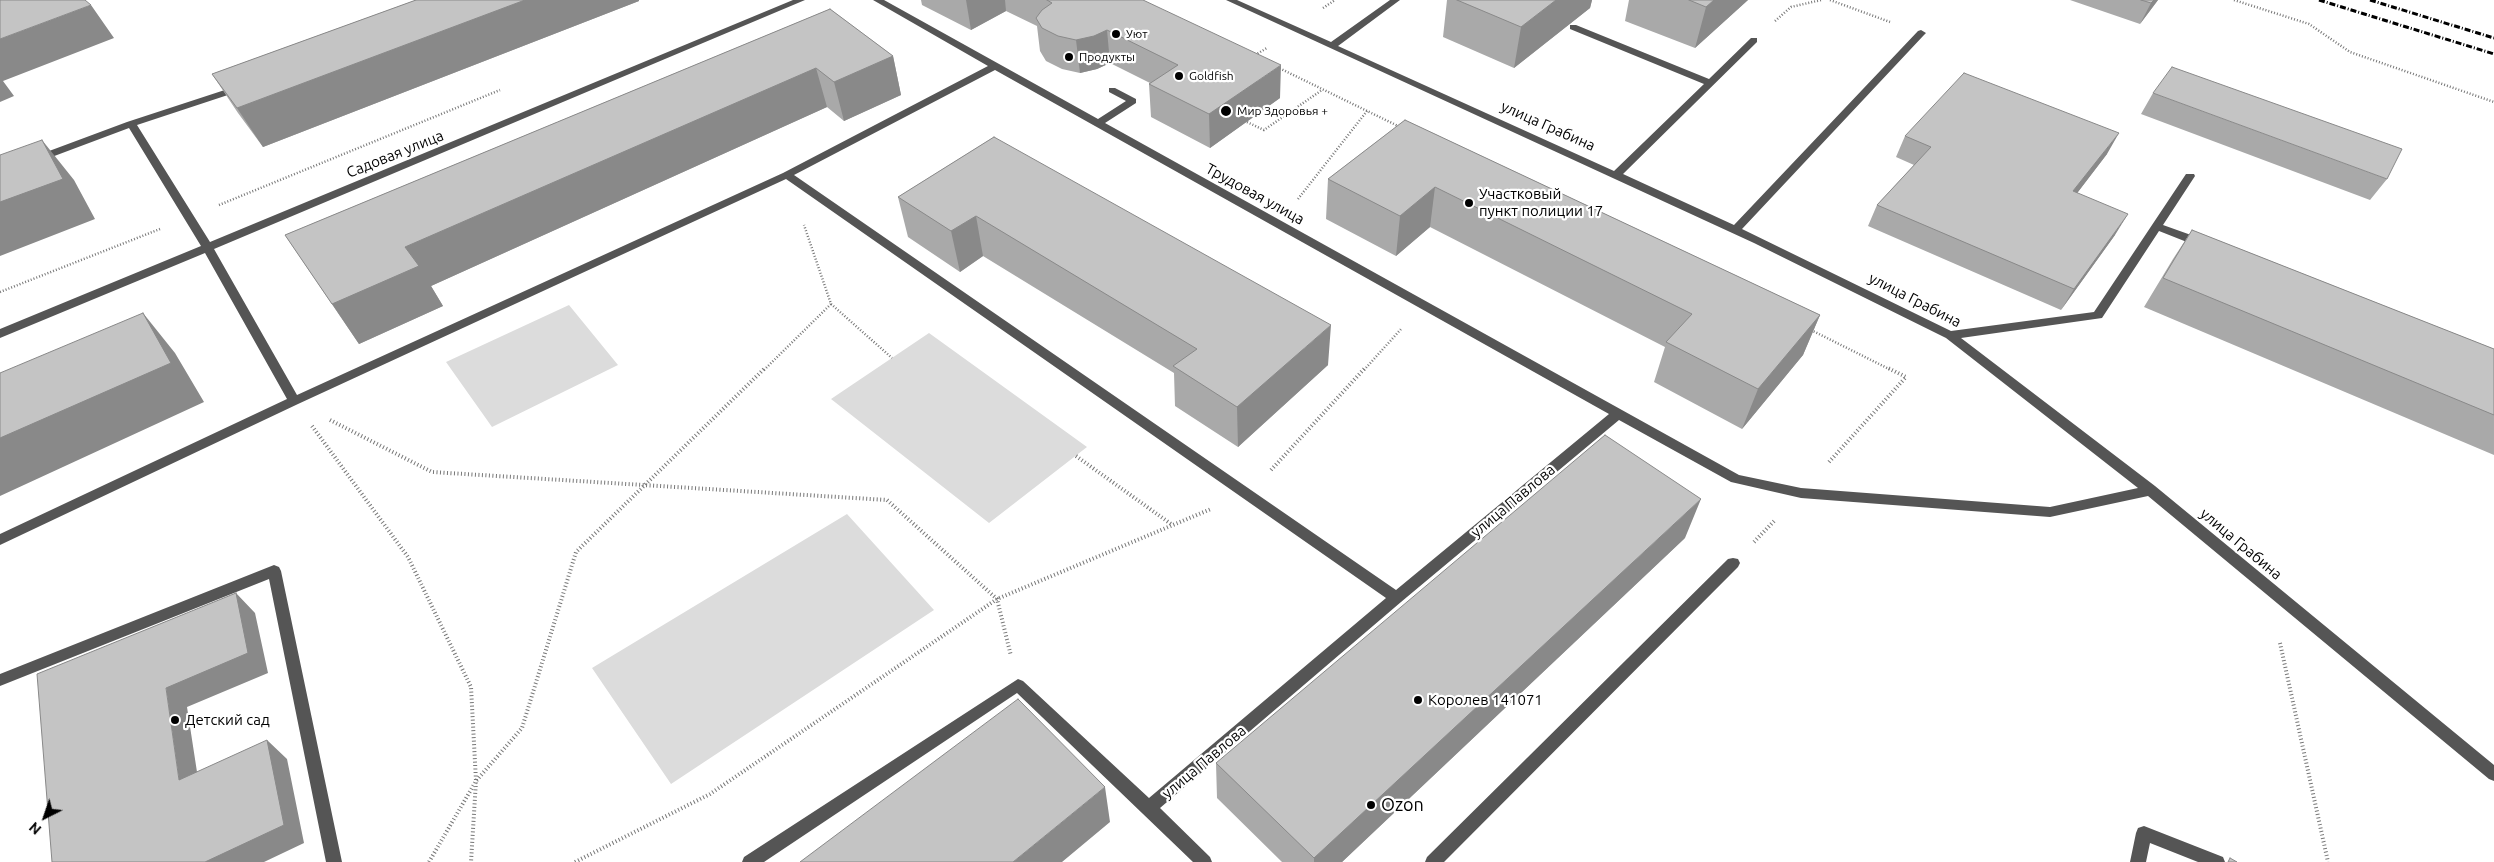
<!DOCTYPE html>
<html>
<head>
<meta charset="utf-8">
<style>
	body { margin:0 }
	#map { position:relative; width:2494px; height:862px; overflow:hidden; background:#fff; font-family:Ubuntu,sans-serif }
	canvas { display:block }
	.north { position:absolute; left:20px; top:792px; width:50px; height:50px; -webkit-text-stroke:4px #fff; paint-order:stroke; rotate:221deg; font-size:14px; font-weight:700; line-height:20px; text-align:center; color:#000 }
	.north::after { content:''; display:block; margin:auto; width:18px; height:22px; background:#000; clip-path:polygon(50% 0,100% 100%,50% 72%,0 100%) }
</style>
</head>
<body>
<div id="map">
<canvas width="2494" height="862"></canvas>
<div class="north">N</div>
</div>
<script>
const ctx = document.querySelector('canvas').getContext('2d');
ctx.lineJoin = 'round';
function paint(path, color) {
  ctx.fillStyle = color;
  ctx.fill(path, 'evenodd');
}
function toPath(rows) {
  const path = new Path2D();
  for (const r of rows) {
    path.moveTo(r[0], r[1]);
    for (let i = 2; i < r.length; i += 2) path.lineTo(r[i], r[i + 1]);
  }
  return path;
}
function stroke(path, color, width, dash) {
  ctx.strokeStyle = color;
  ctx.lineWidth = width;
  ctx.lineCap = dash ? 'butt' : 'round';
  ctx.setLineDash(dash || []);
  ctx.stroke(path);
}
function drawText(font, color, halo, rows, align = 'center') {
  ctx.font = font + ' Ubuntu,sans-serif';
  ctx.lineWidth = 4.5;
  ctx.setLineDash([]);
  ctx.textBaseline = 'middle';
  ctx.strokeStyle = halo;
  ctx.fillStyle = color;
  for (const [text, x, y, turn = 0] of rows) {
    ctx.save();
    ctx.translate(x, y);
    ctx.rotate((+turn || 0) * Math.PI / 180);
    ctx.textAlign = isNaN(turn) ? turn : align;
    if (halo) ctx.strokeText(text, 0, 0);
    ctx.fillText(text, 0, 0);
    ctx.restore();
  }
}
paint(toPath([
	[569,305,618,365,492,427,446,362],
	[929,333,1087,447,989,523,831,399],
	[847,514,934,610,671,784,592,668]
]), '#dcdcdc');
stroke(toPath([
	[1830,0,1890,22],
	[2234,0,2309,24,2350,52,2494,102],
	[1323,8,1335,0],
	[1775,21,1791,7,1821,0],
	[1255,55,1267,48],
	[1277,67,1400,127],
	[1247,122,1264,130,1322,90],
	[1298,199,1367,111],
	[219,205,500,90],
	[0,292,160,229],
	[831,304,892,358],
	[1811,330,1891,370],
	[764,370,831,304,804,225],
	[1364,370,1402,328]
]), '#777', 2.5, [1, 2]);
stroke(toPath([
	[330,420,432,472,887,500,997,599,1011,656],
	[312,426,408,557,471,687,476,781,471,862],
	[1076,456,1171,524],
	[1829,462,1906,377,1888,368],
	[1271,470,1365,368],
	[1754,542,1775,520],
	[2280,643,2328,862],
	[429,862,476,781,522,728,576,552,765,368],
	[575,862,710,794,997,599,1211,509]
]), '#777', 4, [1, 2.5]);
paint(toPath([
	[793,0,805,0,214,249,297,395,783,173,988,66,873,0,884,0,1098,119,1126,101,1109,92,1109,88,1115,88,1136,99,1136,103,1105,123,1739,475,1801,488,2050,507,2138,488,1946,338,1754,243,1226,0,1237,0,1331,42,1390,0,1400,0,1338,46,1614,171,1704,84,1570,29,1570,25,1576,25,1709,79,1751,38,1757,38,1757,42,1623,174,1734,225,1918,31,1921,30,1926,33,1924,35,1742,229,1951,331,2094,312,2186,174,2194,174,2195,176,2163,225,2205,240,2206,243,2205,246,2197,246,2159,231,2102,318,1961,338,2155,486,2494,765,2494,781,2489,779,2148,496,2050,517,1801,498,1731,482,1619,420,1401,602,1160,808,1210,857,1212,862,1193,862,1017,693,764,862,742,862,744,857,1018,679,1023,681,1149,798,1386,598,786,179,298,404,0,545,0,534,287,399,205,253,0,338,0,329,201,246,129,128,41,161,33,161,33,157,127,122,237,86,243,86,243,90,137,125,210,242,793,0],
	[995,70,1609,414,1396,590,794,175,995,70],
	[1733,558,1738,559,1740,563,1738,567,1444,862,1425,862,1427,857,1728,559,1733,558],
	[274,565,279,567,281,571,342,862,326,862,269,579,0,686,0,674,274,565],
	[2144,826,2223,857,2225,862,2198,862,2150,843,2146,862,2130,862,2136,833,2138,828,2144,826]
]), '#555');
stroke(toPath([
	[2319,0,2494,54],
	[2370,0,2494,38]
]), '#000', 3, [6, 2, 1, 2]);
paint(toPath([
	[416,0,639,0,639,1,263,147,238,113,212,74],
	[921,0,1143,0,1280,98,1210,148,1151,117,1149,84,1150,83,1110,63,1097,69,1080,73,1062,69,1046,61,1040,51,1037,26,1006,11,971,30,922,5],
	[1447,0,1592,0,1590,8,1514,68,1443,37],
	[1629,0,1748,0,1695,48,1625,21],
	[2070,0,2158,0,2140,24],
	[830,9,893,56,901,95,844,121,827,107,431,286,443,306,359,344,285,235],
	[2153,93,2387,179,2370,200,2141,114],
	[1405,120,1820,315,1803,355,1742,429,1654,382,1665,347,1430,227,1396,256,1326,219,1328,179],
	[1905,136,2107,154,2077,193,2115,235,2061,310,1868,226,1877,205,1914,165,1896,157],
	[994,137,1328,365,1238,447,1175,406,1174,373,983,256,960,272,908,237,898,197],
	[2192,230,2494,349,2494,455,2144,307,2173,259],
	[1685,538,1342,862,1282,862,1217,798,1216,763]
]), '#a9a9a9');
paint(toPath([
	[525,0,639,0,639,1,263,147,237,108],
	[966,0,1005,0,1006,11,971,30],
	[1556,0,1592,0,1590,8,1514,68,1521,27],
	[1714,0,1748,0,1695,48,1706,7],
	[2154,0,2158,0,2140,24,2151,3],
	[91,5,114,38,3,81,14,96,0,102,0,39],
	[1107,30,1110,63,1097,69,1080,73,1076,40],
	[893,56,901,95,844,121,834,82],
	[1281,65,1280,98,1210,148,1209,114],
	[816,68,827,107,431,286,443,306,359,344,332,304,405,247],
	[2119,133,2107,154,2062,213,2073,191],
	[42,140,74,180,95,219,0,256,0,202],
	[1435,187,1430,227,1396,256,1400,216],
	[2128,214,2115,235,2061,310,2074,289],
	[976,216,983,256,960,272,951,231],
	[143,313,175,353,204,402,0,496,0,438],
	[1820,315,1803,355,1742,429,1758,389],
	[1331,325,1328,365,1238,447,1237,407],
	[1701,499,1685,538,1342,862,1314,862,1314,858],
	[236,593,255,613,268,673,187,707,201,798,179,780,166,688],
	[267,740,287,759,304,843,264,862,205,862],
	[1105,787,1110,822,1062,862,1013,862]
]), '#898989');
const building = toPath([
	[0,0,85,0,91,5,0,39,0,0],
	[416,0,525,0,237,108,212,74,416,0],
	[1047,0,1143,0,1281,65,1209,114,1149,84,1178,65,1107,30,1094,36,1076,40,1058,36,1042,28,1036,18,1042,10,1052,3,1047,0],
	[1457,0,1556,0,1521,27,1457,0],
	[1689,0,1714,0,1706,7,1689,0],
	[2141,0,2154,0,2151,3,2141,0],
	[830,9,893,56,834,82,816,68,405,247,419,266,332,304,285,235,830,9],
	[2172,67,2402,149,2387,179,2153,93,2172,67],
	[1964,73,2119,133,2073,191,2128,214,2074,289,1877,205,1931,147,1905,136,1964,73],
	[1405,120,1820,315,1758,389,1666,342,1692,314,1435,187,1400,216,1328,179,1405,120],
	[994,137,1331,325,1237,407,1173,366,1197,349,976,216,951,231,898,197,994,137],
	[42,140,63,179,0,202,0,155,42,140],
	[2192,230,2494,349,2494,415,2163,278,2192,230],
	[143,313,171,363,0,438,0,373,143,313],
	[1605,435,1701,499,1314,858,1216,763,1605,435],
	[236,593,248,653,166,688,179,780,267,740,284,825,205,862,52,862,37,674,236,593],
	[1018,699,1105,787,1013,862,800,862,1018,699],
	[2230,858,2237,862,2228,862,2230,858]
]);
paint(building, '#c4c4c4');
stroke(building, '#898989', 1);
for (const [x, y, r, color] of [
	[1116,34,5,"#000"],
	[1069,57,5,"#000"],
	[1179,76,5,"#000"],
	[1226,111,6,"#000"],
	[1469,203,5,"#000"],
	[1418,700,5,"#000"],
	[175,720,5,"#000"],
	[1371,805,5,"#000"]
]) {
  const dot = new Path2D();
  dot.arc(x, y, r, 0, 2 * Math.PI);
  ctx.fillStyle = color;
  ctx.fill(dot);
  stroke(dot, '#fff', 2);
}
drawText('12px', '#000', '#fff', [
	["Уют",1126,34],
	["Продукты",1079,57],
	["Goldfish",1189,76],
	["Мир Здоровья +",1237,111]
], 'left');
drawText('15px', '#000', '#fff', [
	["улица Грабина",1548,126,24],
	["Садовая улица",395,154,-22],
	["Трудовая улица",1255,194,29],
	["улица Грабина",1915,300,27],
	["улица Павлова",1513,501,-40],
	["улица Грабина",2241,544,40],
	["улица Павлова",1204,762,-40]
]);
drawText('15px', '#000', '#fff', [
	["Участковый",1479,194],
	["пункт полиции 17",1479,211],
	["Королев 141071",1428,700],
	["Детский сад",185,720]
], 'left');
drawText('18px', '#000', '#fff', [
	["Ozon",1381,805]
], 'left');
</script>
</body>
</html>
